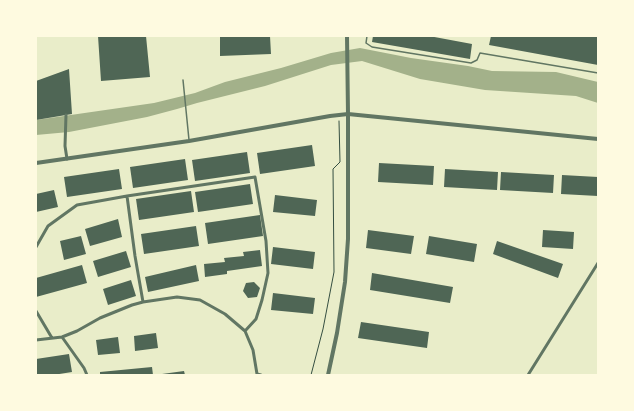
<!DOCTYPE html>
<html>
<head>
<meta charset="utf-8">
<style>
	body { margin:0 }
	#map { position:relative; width:634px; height:411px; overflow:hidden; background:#e9edc9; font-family:"Work Sans",sans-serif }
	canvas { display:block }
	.frame { position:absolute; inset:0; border:37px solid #fefae0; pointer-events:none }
</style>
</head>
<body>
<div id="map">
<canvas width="634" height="411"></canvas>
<div class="frame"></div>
</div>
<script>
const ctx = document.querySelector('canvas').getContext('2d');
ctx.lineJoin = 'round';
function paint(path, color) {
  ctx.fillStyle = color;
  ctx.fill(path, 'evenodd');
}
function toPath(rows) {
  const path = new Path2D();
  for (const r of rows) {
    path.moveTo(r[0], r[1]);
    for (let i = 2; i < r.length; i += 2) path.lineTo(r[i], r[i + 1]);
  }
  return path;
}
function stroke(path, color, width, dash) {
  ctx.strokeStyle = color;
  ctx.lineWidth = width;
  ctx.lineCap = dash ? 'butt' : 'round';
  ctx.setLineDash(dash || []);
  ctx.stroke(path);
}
paint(toPath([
	[360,48,411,58,468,66,492,71,556,72,598,82,598,103,576,96,485,90,420,79,362,61,331,65,265,86,197,103,177,109,147,117,69,132,36,135,36,120,154,103,195,93,225,82,281,68,331,53]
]), '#a3b18a');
paint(toPath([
	[98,36,146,36,150,77,101,81],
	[220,36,270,36,271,54,220,56],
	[373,36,429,36,472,44,470,59,372,42],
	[491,36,598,36,598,65,489,45],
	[69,69,72,114,36,120,36,81],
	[312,145,315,166,260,174,257,153],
	[247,152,250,173,195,181,192,160],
	[185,159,188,180,133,188,130,167],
	[379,163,434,166,433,185,378,182],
	[119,169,122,189,67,197,64,177],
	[445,169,498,172,497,190,444,187],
	[501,172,554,175,553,193,500,190],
	[562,175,598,177,598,196,561,194],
	[250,184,253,204,198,212,195,192],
	[54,190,58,207,36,212,36,194],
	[191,191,194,212,139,220,136,199],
	[275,195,317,200,315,216,273,212],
	[260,215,263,236,208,244,205,223],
	[118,219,122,237,90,246,85,229],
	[196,226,199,246,144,254,141,234],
	[368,230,414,236,411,254,366,248],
	[543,230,574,232,573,249,542,247],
	[81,236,86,254,64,260,60,241],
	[429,236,477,244,474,262,426,254],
	[497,241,563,264,558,278,493,254],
	[273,247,315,252,313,269,271,264],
	[260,250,262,266,227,271,227,274,205,277,204,264,225,262,224,258,244,256,243,252],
	[126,251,131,267,98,277,93,261],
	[82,265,87,283,36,297,36,278],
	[196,265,199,281,148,292,145,277],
	[372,273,453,287,450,303,370,290],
	[131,280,136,296,108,305,103,289],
	[254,282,260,288,257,297,248,298,243,291,246,283],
	[273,293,315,298,313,314,271,310],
	[361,322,429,332,427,348,358,338],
	[156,333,158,348,135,351,134,336],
	[118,337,120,353,98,355,96,340],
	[69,354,72,372,53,375,36,375,36,359],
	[152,367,153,375,100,375,100,372],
	[184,371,185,375,162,375,162,374]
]), '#4f6655');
stroke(toPath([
	[311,375,323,329,334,272,333,169,340,162,339,121]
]), '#344e41', 1);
stroke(toPath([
	[367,36,366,43,372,47,471,63,477,60,480,53,598,73],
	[183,80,189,140]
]), '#617663', 1.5);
stroke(toPath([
	[66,115,65,146,67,159],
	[127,196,255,177,266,241,268,273,262,300,256,319,245,331],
	[36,247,48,226,77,205,127,196,135,256,143,302],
	[36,311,52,338],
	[62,337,84,368,87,375],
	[36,340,62,337,77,331,100,318,132,305,143,302,177,297,200,300,225,314,245,331,253,350,257,374,261,375],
	[528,375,598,263]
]), '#617663', 3);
stroke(toPath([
	[36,163,189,141,330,116,348,114,598,139],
	[328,375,337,333,345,282,348,239,348,114,347,36]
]), '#617663', 4);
</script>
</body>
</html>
